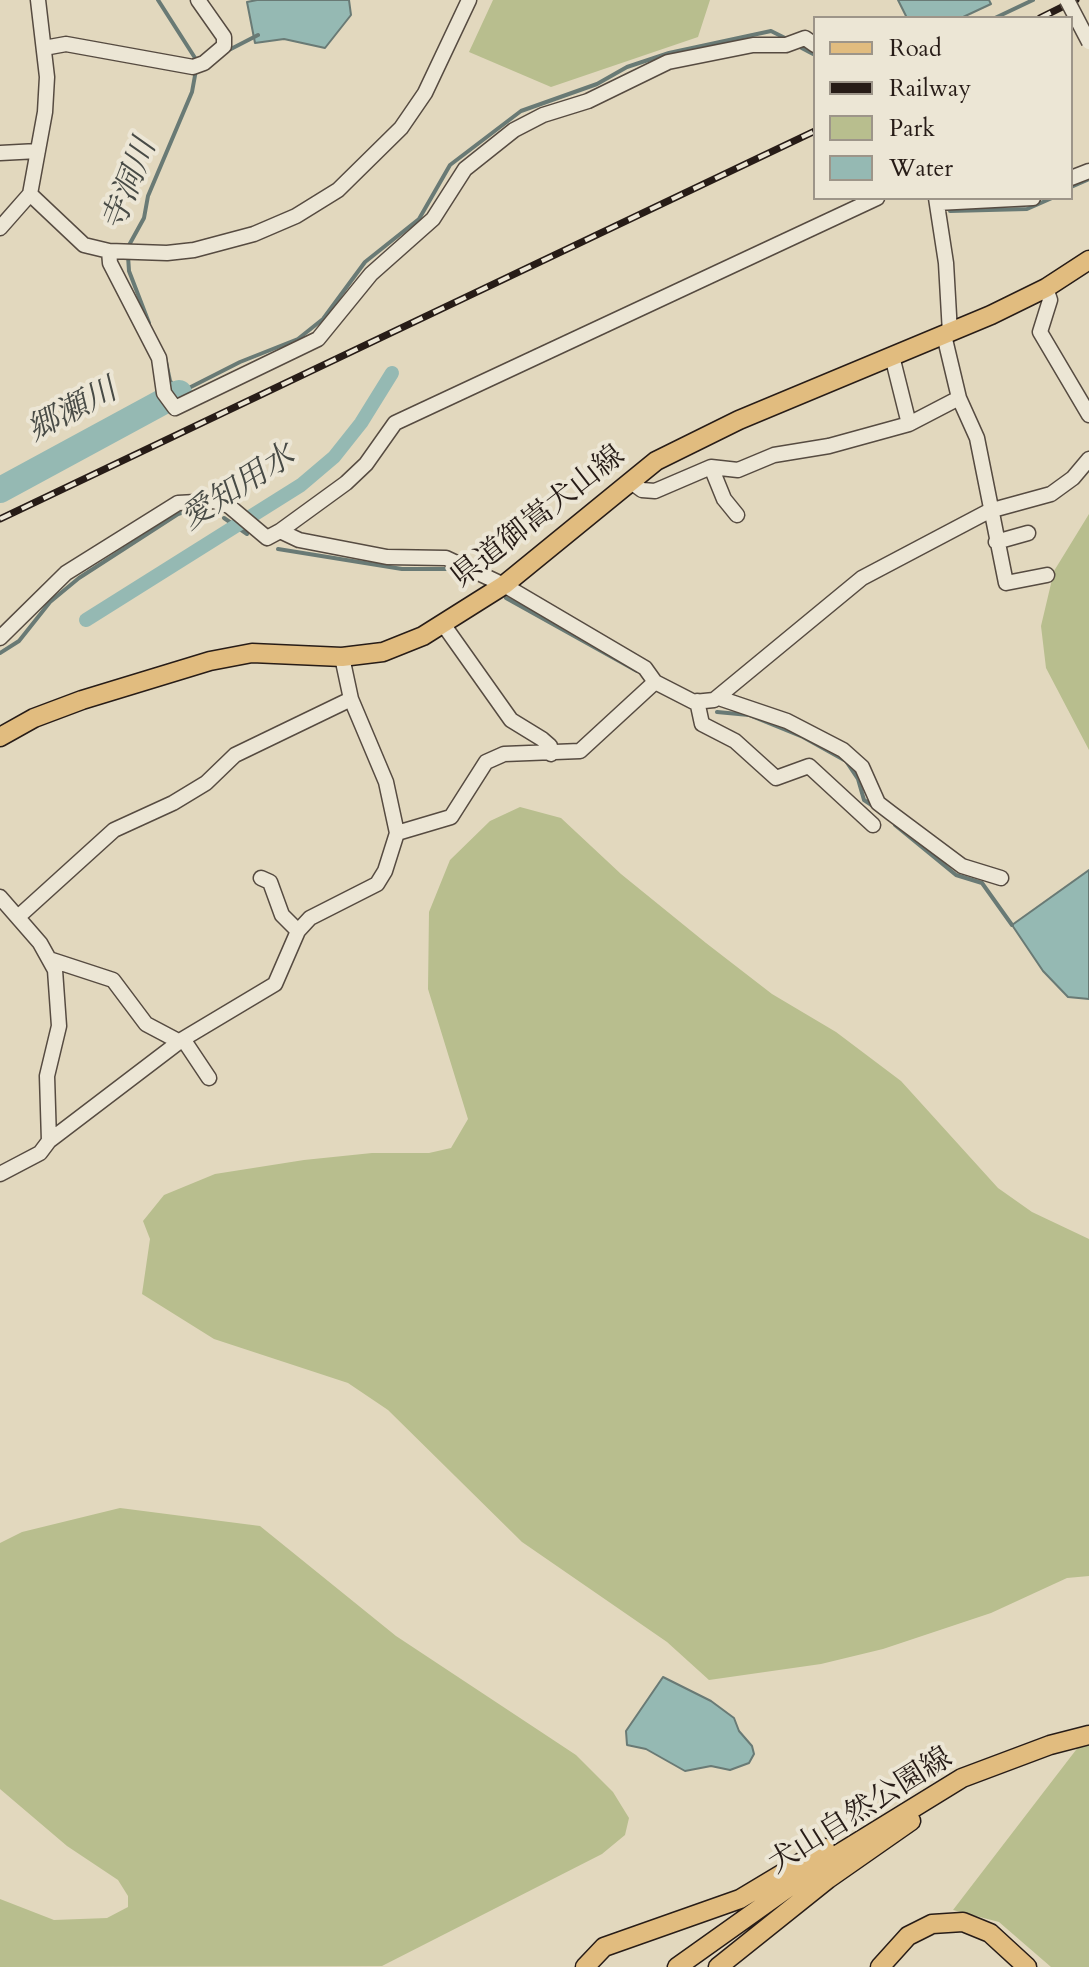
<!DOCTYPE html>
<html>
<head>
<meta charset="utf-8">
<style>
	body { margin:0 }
	#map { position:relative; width:1089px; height:1967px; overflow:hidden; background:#e2d8be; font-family:Cardo,serif }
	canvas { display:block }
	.legend { position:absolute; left:813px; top:16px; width:260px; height:184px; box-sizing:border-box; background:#ece6d5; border:2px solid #9d9589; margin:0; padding:10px 14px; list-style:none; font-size:24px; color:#271c17 }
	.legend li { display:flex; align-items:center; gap:16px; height:40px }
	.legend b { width:40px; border:2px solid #9d9589 }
</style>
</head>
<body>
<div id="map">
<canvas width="1089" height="1967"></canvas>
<ul class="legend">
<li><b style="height:10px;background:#e1bc7f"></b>Road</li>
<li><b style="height:10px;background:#271c17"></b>Railway</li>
<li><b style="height:22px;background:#b8be8e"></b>Park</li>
<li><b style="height:22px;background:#95b9b3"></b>Water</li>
</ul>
</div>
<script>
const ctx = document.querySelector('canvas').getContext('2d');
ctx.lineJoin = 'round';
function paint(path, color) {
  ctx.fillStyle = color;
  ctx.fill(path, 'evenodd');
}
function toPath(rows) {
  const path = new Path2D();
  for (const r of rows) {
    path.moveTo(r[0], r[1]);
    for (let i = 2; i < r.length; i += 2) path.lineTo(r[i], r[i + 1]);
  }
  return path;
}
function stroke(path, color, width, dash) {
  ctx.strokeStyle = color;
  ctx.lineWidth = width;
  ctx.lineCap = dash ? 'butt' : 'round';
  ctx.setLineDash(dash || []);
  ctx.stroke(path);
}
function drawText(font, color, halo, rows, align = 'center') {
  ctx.font = font + ' Cardo,"Noto Serif JP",serif';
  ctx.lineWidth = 8;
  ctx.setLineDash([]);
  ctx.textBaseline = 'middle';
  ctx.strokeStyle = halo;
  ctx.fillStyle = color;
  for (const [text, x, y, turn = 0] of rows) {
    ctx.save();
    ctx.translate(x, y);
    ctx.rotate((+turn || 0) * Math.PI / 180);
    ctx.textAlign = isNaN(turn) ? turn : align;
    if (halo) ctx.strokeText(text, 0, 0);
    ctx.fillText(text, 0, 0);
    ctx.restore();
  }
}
paint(toPath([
	[493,0,710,0,698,37,551,87,469,52],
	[1089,514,1089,750,1046,668,1041,626,1054,571],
	[520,807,561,818,621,874,706,943,772,994,836,1032,901,1081,998,1188,1032,1212,1089,1239,1089,1576,1067,1578,991,1613,883,1649,821,1664,709,1680,667,1642,522,1542,388,1410,348,1383,214,1339,142,1294,150,1239,143,1221,164,1195,215,1174,304,1160,372,1153,429,1153,451,1148,468,1119,428,989,429,912,450,860,490,821],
	[120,1508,260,1526,396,1636,576,1755,613,1792,629,1818,625,1835,602,1854,382,1966,0,1967,0,1899,54,1920,107,1918,128,1907,128,1896,118,1880,67,1846,0,1789,0,1543,22,1532],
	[1089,1733,1089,1967,1051,1967,999,1922,953,1910]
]), '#b8be8e');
const water = toPath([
	[257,0,349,0,351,15,325,48,284,39,255,43,247,2,257,0],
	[898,0,989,0,991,4,961,18,907,18,898,0],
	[1089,870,1089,999,1068,997,1043,971,1012,925,1089,870],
	[663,1677,711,1701,734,1718,739,1731,752,1746,754,1754,749,1763,730,1770,711,1766,685,1771,646,1749,627,1745,626,1731,663,1677]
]);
paint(water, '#95b9b3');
stroke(water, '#697a75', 2);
stroke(toPath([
	[158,0,197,61],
	[995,18,1033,0],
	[796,45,815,55],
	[227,51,258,35],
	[1071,187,1089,179],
	[950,211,1027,209,1052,198],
	[128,247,144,218,148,196,192,92,196,70],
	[128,256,129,271,149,323],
	[165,357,170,381,179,393,240,362,298,339,323,319,365,262,419,219,450,165,521,111,597,84,627,67,669,53,771,31,789,40],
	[224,518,247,534],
	[278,549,402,569,448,569,463,573],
	[506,598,637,671],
	[0,653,19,641,50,602,79,578,178,514,196,508],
	[717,712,749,715,803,737,846,761,858,779,864,800,873,806],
	[895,825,956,875,982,883,1012,925]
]), '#697a75', 4);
stroke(toPath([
	[86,620,301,485,334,457,361,423,392,373]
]), '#95b9b3', 14);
stroke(toPath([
	[0,490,179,393]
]), '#95b9b3', 26);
const minor = toPath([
	[44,48,66,44,193,67,204,63,224,46,224,37,198,0],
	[0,153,38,151],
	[1071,178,1089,171],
	[30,194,84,245,109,251,167,253,194,250,254,234,296,216,338,190,401,128,425,93,469,0],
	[936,198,946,263,950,333],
	[937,203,1033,198],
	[0,228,30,194,45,112,47,77,38,0],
	[109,251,110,263,159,358,164,393,175,408,318,339,371,274,433,219,465,169,514,130,543,115,588,101,668,62,753,45,786,45,805,38,815,45],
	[1046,288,1050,300,1040,332,1089,415],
	[944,335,959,398,977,438,1006,583,1047,575],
	[892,356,909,424],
	[711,467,724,499,737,515],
	[631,482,642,490,655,491,711,467,738,470,774,455,829,446,909,424,959,398],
	[280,531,346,483,366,464,395,423,877,198],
	[996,542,1028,533],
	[443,624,511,720,542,739,550,746,551,754],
	[0,638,66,573,178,503,214,501,229,506,267,538,280,531,299,540,387,557,446,558,504,585,645,668,655,682],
	[719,698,787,721,843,750,862,767,878,803,891,813,962,866,1001,878],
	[697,701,702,724,735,741,776,778,809,766,873,825],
	[397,833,451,817,486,762,504,754,580,751,655,682,694,702,714,700,862,578,989,511,1051,494,1073,478,1089,459],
	[261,878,270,882,282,915,298,931],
	[0,897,40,943,55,970,59,1026,47,1076,49,1141],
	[18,917,114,830,173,803,206,783,235,755,351,699],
	[52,960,113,980,146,1024,180,1042],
	[183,1039,209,1078],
	[0,1174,40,1153,49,1141,183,1039,275,984,298,931,310,918,377,884,385,871,397,833,386,782,351,699,342,657]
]);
const major = toPath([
	[0,737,34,718,82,700,210,661,252,653,342,657,383,652,423,636,504,585,656,461,739,420,991,315,1046,288,1089,260],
	[585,1967,604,1947,740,1899,825,1848],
	[677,1967,819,1866,962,1778,1050,1745,1089,1735],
	[718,1967,828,1879,911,1821],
	[880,1967,908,1936,932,1924,963,1922,990,1933,1027,1967]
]);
stroke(minor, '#564b41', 17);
stroke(major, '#271c17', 21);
stroke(minor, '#ece6d5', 14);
stroke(major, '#e1bc7f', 18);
const rail = toPath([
	[1040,18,1076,0],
	[0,519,815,131]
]);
stroke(rail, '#271c17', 7);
stroke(rail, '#ece6d5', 4, [12]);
const minorBridge = toPath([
	[1067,0,1089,42]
]);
stroke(minorBridge, '#564b41', 17, []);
stroke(minorBridge, '#ece6d5', 14);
drawText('30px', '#271c17', '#ece6d5', [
	["県道御嵩犬山線",539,518,-38],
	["犬山自然公園線",861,1812,-32]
]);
drawText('italic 32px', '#484b46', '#ece6d5', [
	["寺洞川",131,186,-69],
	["郷瀬川",73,412,-28],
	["愛知用水",239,489,-33]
]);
</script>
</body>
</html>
